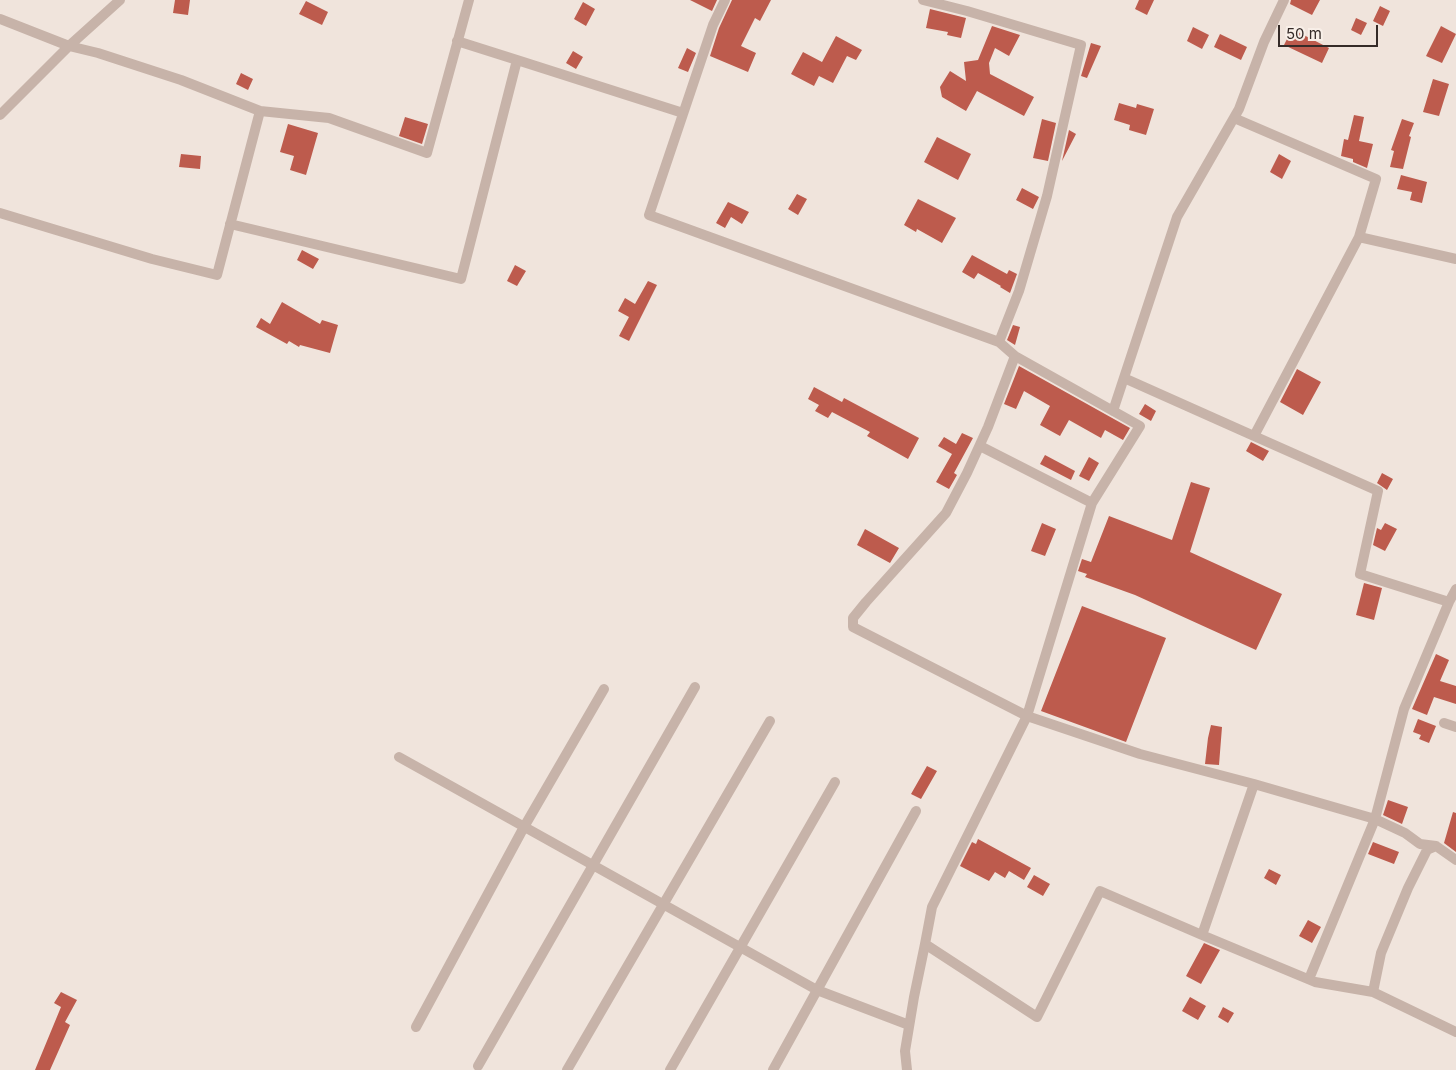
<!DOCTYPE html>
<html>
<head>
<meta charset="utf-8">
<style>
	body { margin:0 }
	#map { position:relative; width:1456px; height:1070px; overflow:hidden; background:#f0e4dc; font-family:Inter,sans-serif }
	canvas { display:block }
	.scale { position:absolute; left:1278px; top:25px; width:100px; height:22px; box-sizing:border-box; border:2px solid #352b28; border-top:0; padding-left:6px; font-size:15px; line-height:18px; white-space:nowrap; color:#352b28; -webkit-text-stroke:4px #f8efe8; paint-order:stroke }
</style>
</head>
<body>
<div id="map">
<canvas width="1456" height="1070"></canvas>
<div class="scale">50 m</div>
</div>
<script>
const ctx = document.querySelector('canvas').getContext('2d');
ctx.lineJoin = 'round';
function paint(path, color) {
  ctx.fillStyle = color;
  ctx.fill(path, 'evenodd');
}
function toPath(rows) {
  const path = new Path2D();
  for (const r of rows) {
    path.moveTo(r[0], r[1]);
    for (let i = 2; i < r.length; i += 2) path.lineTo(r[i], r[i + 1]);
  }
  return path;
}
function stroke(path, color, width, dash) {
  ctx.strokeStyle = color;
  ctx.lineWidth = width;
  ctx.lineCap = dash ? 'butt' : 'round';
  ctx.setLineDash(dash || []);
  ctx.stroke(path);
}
paint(toPath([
	[175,0,190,0,188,15,173,13],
	[690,0,717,0,712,11],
	[732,0,771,0,760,21,755,18,741,46,756,53,748,72,710,56,719,28],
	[1139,0,1154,0,1147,15,1135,9],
	[1291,0,1320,0,1312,15,1290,4],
	[306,1,328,12,322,25,299,14],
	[583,2,595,9,586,26,574,19],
	[1380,6,1390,11,1383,26,1373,21],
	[930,9,966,18,961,38,947,35,948,32,926,28],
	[1356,18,1367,23,1361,35,1351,30],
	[992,26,1020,35,1009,56,995,48,989,63,990,74,1034,97,1024,116,977,91,966,111,942,97,940,87,950,71,966,81,964,62,978,60],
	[1441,26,1456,34,1442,63,1426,56],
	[1193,27,1209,35,1202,49,1187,41],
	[1292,29,1329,48,1322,63,1284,45],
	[1220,34,1247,47,1241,60,1214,47],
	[836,36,862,50,856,60,847,56,833,83,819,76,814,86,791,74,803,52,822,62],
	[1091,43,1101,46,1087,78,1081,76],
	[687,48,696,53,688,72,678,68],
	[573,51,583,57,576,69,566,63],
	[241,73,253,79,248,90,236,84],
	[1433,79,1449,84,1439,116,1423,112],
	[1119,103,1136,108,1137,104,1154,109,1146,135,1129,130,1130,125,1114,120],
	[1354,115,1364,117,1359,141,1373,144,1367,168,1353,162,1353,159,1341,156,1344,139,1348,140],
	[405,117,428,124,422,144,399,136],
	[1042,119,1056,123,1048,161,1033,158],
	[1402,119,1414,123,1409,136,1411,137,1403,169,1390,167,1394,151,1391,150],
	[288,124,318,133,306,175,290,170,294,156,280,152],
	[1069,130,1076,134,1062,161],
	[937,137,971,154,958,180,924,162],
	[181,154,201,156,200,169,179,167],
	[1279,154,1291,161,1282,179,1270,172],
	[1401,175,1427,182,1422,203,1410,200,1412,192,1397,189],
	[1022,188,1039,197,1033,209,1016,200],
	[797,194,807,199,798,215,788,209],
	[918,199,956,218,942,243,917,229,916,232,904,225],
	[728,202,749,212,742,224,731,217,725,228,716,223],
	[302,250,319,259,313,269,297,260],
	[972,255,1007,274,1009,270,1017,274,1010,293,1000,287,1001,286,978,273,974,279,962,272],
	[515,265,526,271,517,286,507,281],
	[648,281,657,285,629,341,619,336,629,317,618,311,625,298,635,304],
	[282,302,320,324,322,320,338,325,330,353,300,345,299,347,289,341,287,344,256,327,261,318,270,324],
	[1013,325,1020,327,1015,345,1007,340],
	[1019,366,1130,428,1123,440,1105,430,1101,438,1069,420,1060,436,1040,425,1050,406,1024,391,1016,409,1004,404],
	[1297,369,1321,382,1303,415,1280,402],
	[814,387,842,402,844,398,919,438,908,459,867,436,870,432,832,412,828,418,815,411,819,405,808,399],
	[1145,404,1156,411,1151,421,1139,414],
	[962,433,973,438,954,473,957,475,949,489,936,482,952,454,938,446,944,437,956,444],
	[1251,442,1269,451,1263,461,1246,451],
	[1045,455,1075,471,1071,480,1040,464],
	[1089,457,1099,463,1089,481,1079,476],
	[1382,473,1393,479,1387,490,1377,483],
	[1191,482,1210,488,1190,552,1282,594,1256,650,1135,595,1085,577,1087,574,1078,571,1082,559,1091,562,1109,516,1172,540],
	[1042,523,1056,529,1045,556,1031,551],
	[1385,523,1397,529,1385,551,1373,545,1377,528,1381,530],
	[865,529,899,548,890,563,857,545],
	[1364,583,1382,588,1374,620,1356,615],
	[1082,606,1166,638,1126,742,1041,711],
	[1436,654,1449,660,1440,681,1456,686,1456,704,1434,697,1427,715,1412,709],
	[1418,719,1436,726,1429,743,1419,739,1421,735,1413,732],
	[1211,725,1222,727,1219,765,1205,764,1208,738],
	[927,766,937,771,921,799,911,794],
	[1388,800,1408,807,1402,824,1383,815],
	[1453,812,1456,813,1456,852,1444,843],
	[978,839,1031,868,1024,880,1009,871,1005,878,995,872,989,881,960,866,972,842,976,844],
	[1373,842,1399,852,1394,864,1368,854],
	[1269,869,1281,875,1276,885,1264,878],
	[1034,875,1050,884,1043,896,1027,887],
	[1308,920,1321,927,1312,943,1299,936],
	[1204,943,1220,950,1201,984,1186,976],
	[61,992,77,1000,65,1022,70,1025,50,1070,35,1070,61,1007,54,1003],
	[1190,997,1206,1006,1198,1020,1182,1011],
	[1223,1007,1234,1013,1228,1023,1218,1017]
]), '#bd5b4d');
stroke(toPath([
	[725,0,713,25,649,215,999,342],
	[923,0,967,11,1081,45,1047,196,1019,291,999,342,1015,356,988,427,967,473,946,513,866,602,853,618,853,627,1027,716,1092,503,980,446],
	[0,19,69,46,120,0],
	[517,60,683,113],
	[0,115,69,46,98,53,181,80,260,111,329,118,427,153,469,0],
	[1234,118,1376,179,1359,237],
	[0,213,152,259,217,275,260,111],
	[230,224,461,279,517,60,457,41],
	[1015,356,1140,426,1092,503],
	[1124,378,1254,436],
	[1113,411,1177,217,1239,109,1264,42,1284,0],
	[1449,602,1360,574,1378,491,1254,436,1359,237,1456,259],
	[1444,723,1456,727],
	[399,757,817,990,909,1025],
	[1202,935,1315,982,1373,992,1456,1032],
	[925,944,932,907,1027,716,1140,754,1254,784],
	[1309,979,1375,819,1404,709,1449,602,1456,589],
	[1373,992,1381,953,1408,888,1427,850,1436,846,1456,860],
	[416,1027,524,827,604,689],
	[478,1066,695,687],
	[567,1070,770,721],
	[670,1070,835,782],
	[773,1070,916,811],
	[907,1070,905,1051,914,997,925,944,1037,1017,1100,891,1202,935,1254,784,1375,819,1405,833,1420,844,1436,846]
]), '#c7b3a9', 10);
</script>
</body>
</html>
